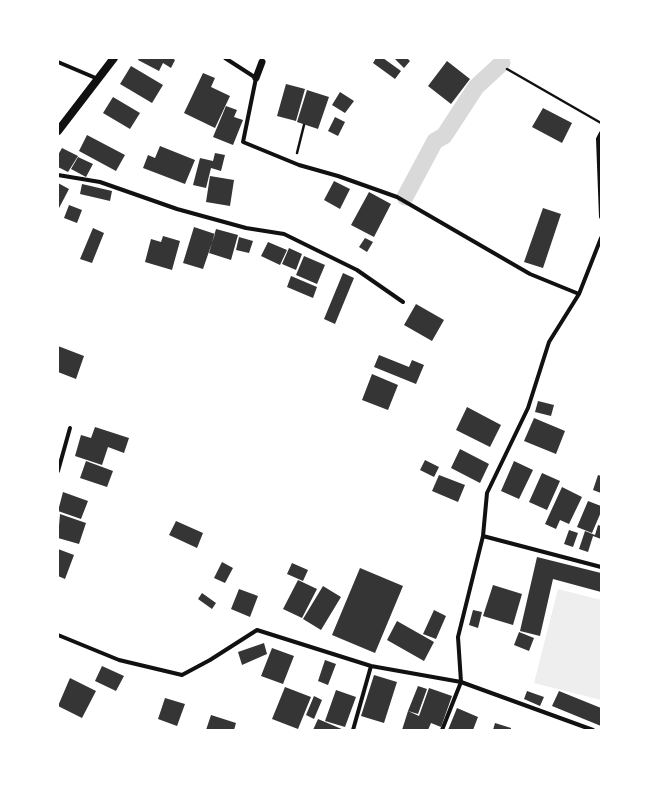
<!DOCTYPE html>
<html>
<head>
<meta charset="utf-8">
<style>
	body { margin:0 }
	#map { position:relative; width:659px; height:788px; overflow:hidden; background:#fff; font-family:"Roboto Serif",serif }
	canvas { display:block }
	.frame { position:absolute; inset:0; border:59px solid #fff; pointer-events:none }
</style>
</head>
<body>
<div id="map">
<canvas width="659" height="788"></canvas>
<div class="frame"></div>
</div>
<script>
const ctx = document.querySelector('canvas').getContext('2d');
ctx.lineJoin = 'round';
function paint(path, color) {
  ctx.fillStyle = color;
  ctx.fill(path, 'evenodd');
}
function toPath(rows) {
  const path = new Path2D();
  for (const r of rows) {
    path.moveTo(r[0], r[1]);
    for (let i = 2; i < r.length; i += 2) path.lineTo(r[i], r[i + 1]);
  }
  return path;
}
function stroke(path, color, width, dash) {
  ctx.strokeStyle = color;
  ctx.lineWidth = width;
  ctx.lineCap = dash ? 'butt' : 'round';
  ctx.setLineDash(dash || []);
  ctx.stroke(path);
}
paint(toPath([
	[558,589,601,600,601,700,534,683]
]), '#eee');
stroke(toPath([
	[405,197,435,141,444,136,476,87,502,63]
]), '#d9d9d9', 17);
paint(toPath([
	[139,58,172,58,175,60,171,68,163,63,159,71,138,60],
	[376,58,383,58,401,71,395,79,373,63],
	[394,58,407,58,410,61,404,68],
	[447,61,470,79,451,104,428,86],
	[131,66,163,85,152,103,120,84],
	[203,73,215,78,211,87,230,96,215,128,184,113],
	[286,84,305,89,296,121,277,116],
	[307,90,329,97,318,129,297,122],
	[340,92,354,101,345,113,332,105],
	[113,97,140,113,130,129,103,113],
	[226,106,237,110,234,117,243,120,233,145,213,137],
	[543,108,572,123,562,143,532,127],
	[335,117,345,122,338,136,328,131],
	[87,135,125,155,116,171,79,151],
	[160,146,195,160,185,184,143,168,148,155,155,158],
	[62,148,78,156,68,172,58,167,58,155],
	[215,153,225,155,221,171,211,168,206,188,193,185,200,158,213,161],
	[78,157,93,164,86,177,71,169],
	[210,176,234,180,230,206,206,202],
	[334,181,350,189,340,209,324,200],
	[58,183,69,189,58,210],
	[82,184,112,191,110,201,80,194],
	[369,192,391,204,374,237,351,225],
	[69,205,82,210,77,223,64,218],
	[543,208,561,214,543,268,524,262],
	[194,227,215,234,203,269,183,263],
	[93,228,104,233,92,263,80,259],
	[216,229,238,235,231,260,209,253],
	[163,236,180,241,172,270,145,262,151,239,161,242],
	[239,237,253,241,249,253,236,250],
	[365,238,373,242,367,252,359,247],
	[268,242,287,250,280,265,261,256],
	[289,248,302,254,296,270,282,264],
	[304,256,325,265,317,284,296,275],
	[343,273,354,278,335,324,324,319],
	[291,276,317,287,313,298,287,287],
	[416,304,444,320,432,341,404,325],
	[58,346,84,356,76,379,58,372],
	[379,355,409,367,412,360,424,365,416,384,374,367],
	[372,374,398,385,388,410,362,400],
	[538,401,554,405,551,416,535,412],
	[467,407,501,425,490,447,456,430],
	[534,418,565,431,556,454,524,441],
	[95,427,129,438,124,453,108,447,102,465,75,456,81,435,91,438],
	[460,449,489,464,480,483,451,468],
	[425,460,439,467,434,477,420,470],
	[86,461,113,471,107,487,80,478],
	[514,461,533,470,519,499,501,491],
	[542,473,560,481,547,510,529,502],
	[439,475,465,485,458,502,432,491],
	[598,475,601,476,601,493,593,490],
	[562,487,582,497,569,524,560,520,556,529,545,524],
	[63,492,88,501,81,519,58,511],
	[588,501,601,506,601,512,592,533,577,527],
	[60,514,86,523,79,544,58,538],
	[176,521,203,533,197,548,169,535],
	[598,525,601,526,601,539,593,536,588,552,579,549,585,531,595,535],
	[569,530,578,533,573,547,564,544],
	[58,549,74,555,65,579,58,576],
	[537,557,601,573,601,592,553,579,540,636,520,631],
	[222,562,233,568,225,583,214,578],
	[292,563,308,570,303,581,287,574],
	[360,568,403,586,375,653,332,635],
	[298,580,317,589,302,618,283,609],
	[493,585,522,594,513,625,483,616],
	[323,586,341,597,321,630,303,619],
	[239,589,258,596,250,617,231,609],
	[202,593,216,603,212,609,198,599],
	[434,610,446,616,436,639,423,634],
	[473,610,482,612,478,628,469,625],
	[397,621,434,642,424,661,387,640],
	[519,632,534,638,529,651,514,645],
	[264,643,267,654,242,665,238,652],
	[272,648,294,656,283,684,261,676],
	[325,660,336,664,328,685,318,681],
	[102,666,124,676,116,691,95,681],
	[374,675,397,682,384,723,361,716],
	[70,678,96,691,82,718,58,706],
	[418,686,427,689,418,714,408,711],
	[285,687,311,697,298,729,272,719],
	[429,688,452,696,441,727,431,723,428,730,402,730,408,711,419,716],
	[336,690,356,697,345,727,325,721],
	[527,691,544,697,540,706,524,699],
	[559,691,601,708,601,726,552,706],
	[314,696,322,700,314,719,306,715],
	[165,698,185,704,177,726,158,719],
	[457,708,478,717,473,730,448,730],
	[211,715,236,723,234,730,206,730],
	[318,719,344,730,313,730],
	[495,723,511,728,511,730,493,730]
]), '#353535');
stroke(toPath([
	[507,69,601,123],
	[297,153,304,125]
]), '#111', 2.5);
stroke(toPath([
	[225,58,256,78,243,142,299,165,338,176,397,197,530,274,579,294,549,342,528,408,487,493,483,536],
	[58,62,98,79],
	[601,133,598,139,601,217],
	[58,175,100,182,177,209,246,228,284,234,357,270,403,302],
	[579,294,601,238],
	[58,471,70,428],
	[58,635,119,660,182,675,210,660,257,630,371,666,461,682,458,637,483,536,601,567],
	[353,730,371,666],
	[442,730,461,682,593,730]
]), '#111', 4);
stroke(toPath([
	[256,78,262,62]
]), '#111', 7);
stroke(toPath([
	[58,131,114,58]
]), '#111', 8);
</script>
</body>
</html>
